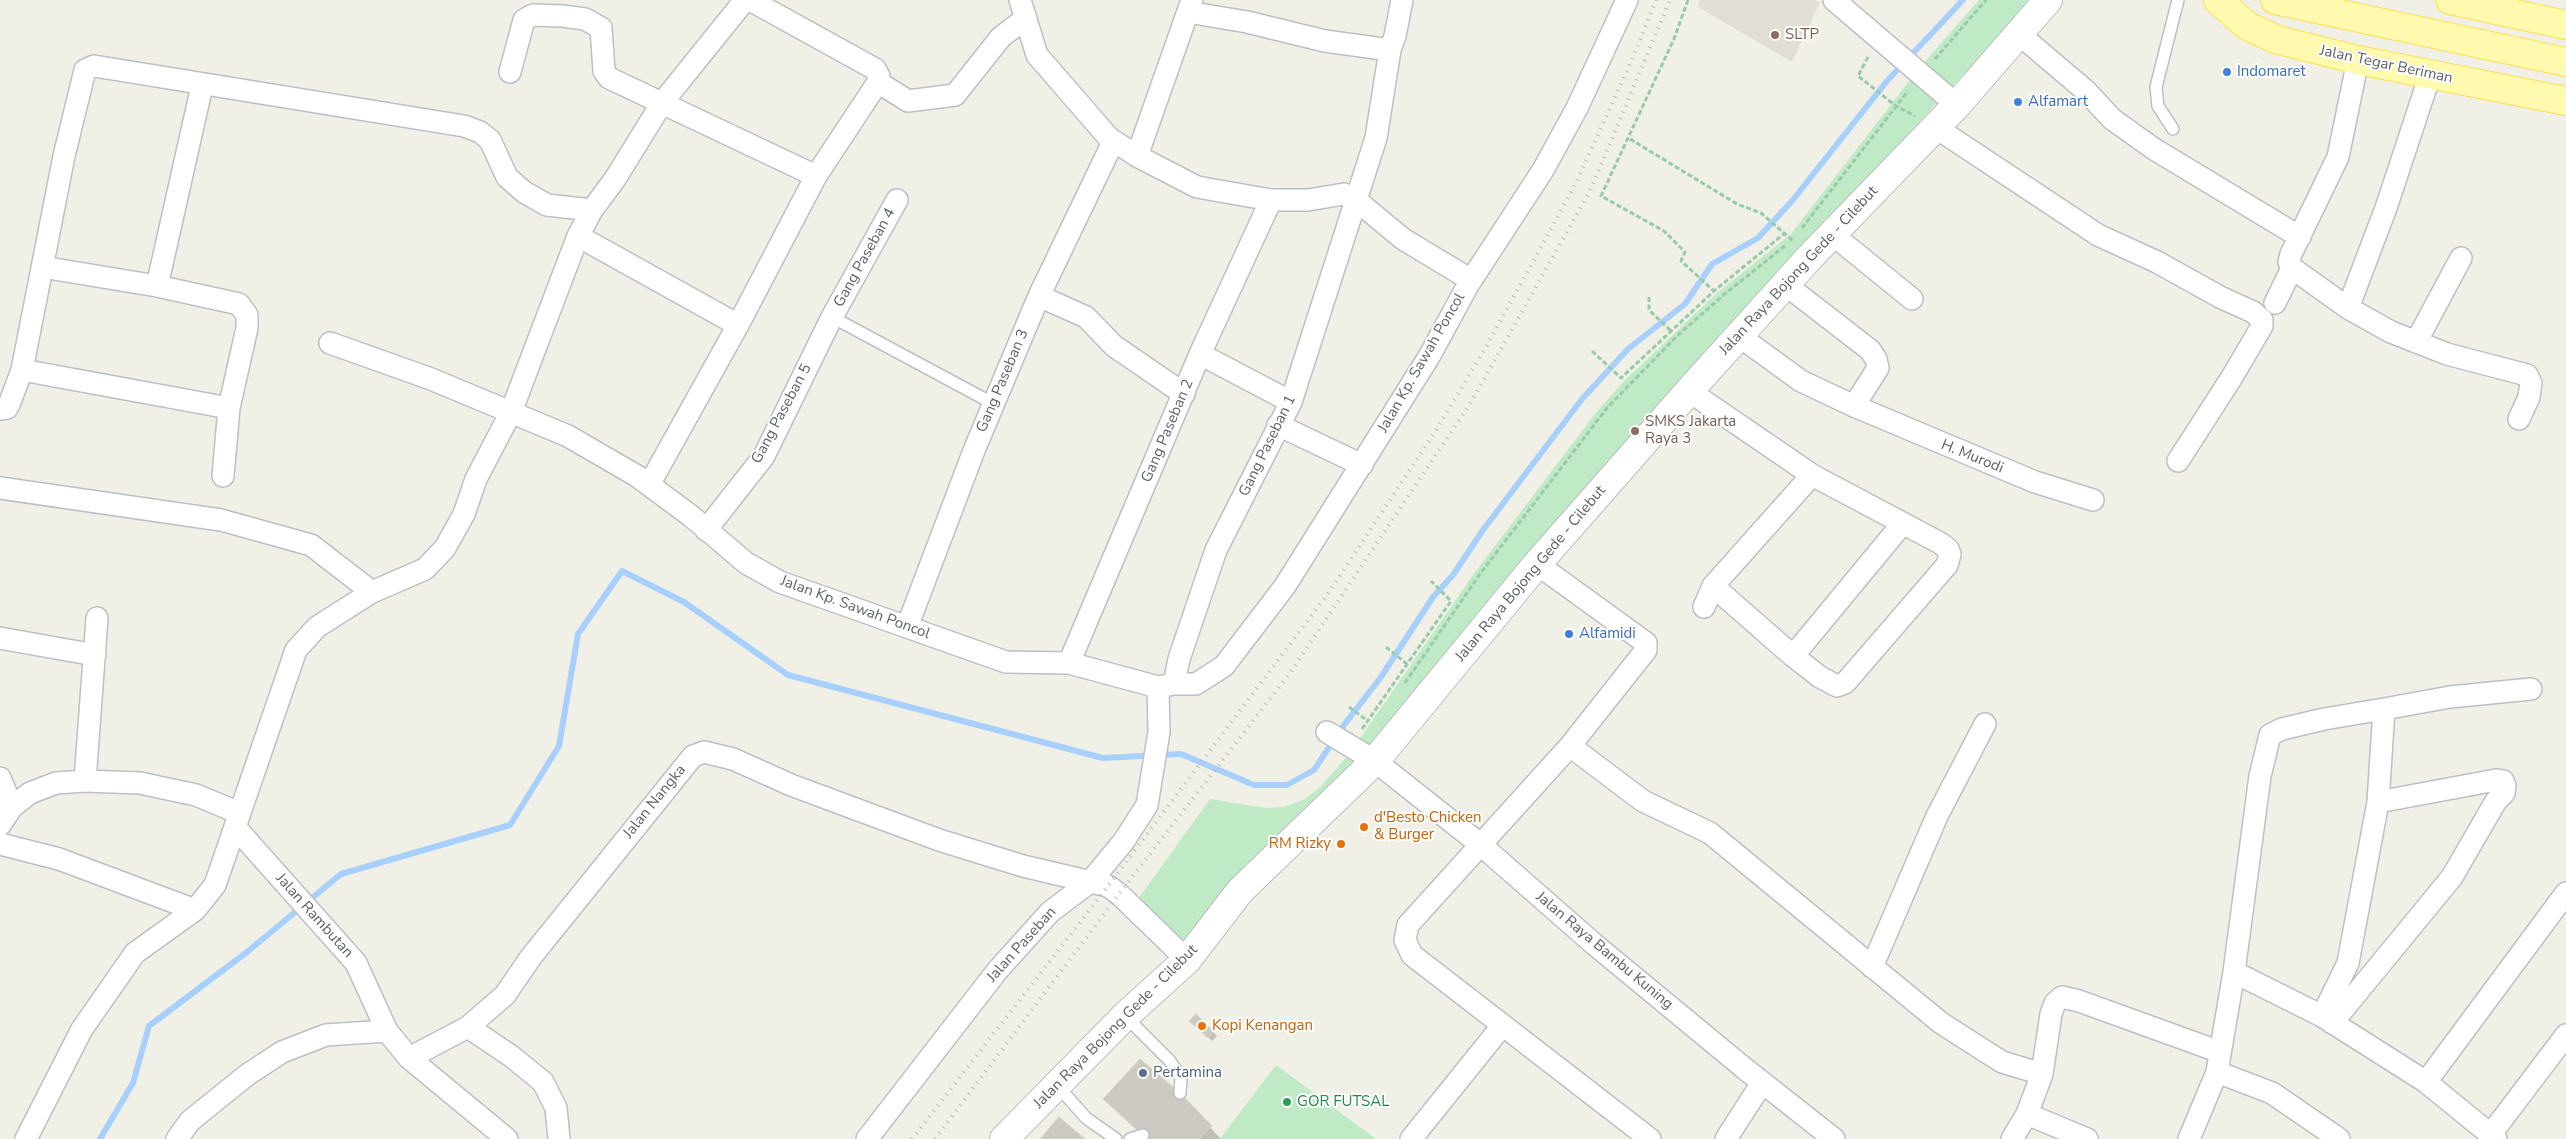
<!DOCTYPE html>
<html>
<head>
<meta charset="utf-8">
<style>
	body { margin:0 }
	canvas { display:block; background:#f1f0e6 }
</style>
</head>
<body>
<canvas width="2566" height="1139"></canvas>
<script>
const ctx = document.querySelector('canvas').getContext('2d');
ctx.lineJoin = 'round';
function paint(path, color) {
  ctx.fillStyle = color;
  ctx.fill(path, 'evenodd');
}
function toPath(rows) {
  const path = new Path2D();
  for (const r of rows) {
    path.moveTo(r[0], r[1]);
    for (let i = 2; i < r.length; i += 2) path.lineTo(r[i], r[i + 1]);
  }
  return path;
}
function stroke(path, color, width, dash) {
  ctx.strokeStyle = color;
  ctx.lineWidth = width;
  ctx.lineCap = dash ? 'butt' : 'round';
  ctx.setLineDash(dash || []);
  ctx.stroke(path);
}
function drawText(font, color, halo, rows, align = 'center') {
  ctx.font = font + ' "Nunito Sans",sans-serif';
  ctx.lineWidth = 4;
  ctx.setLineDash([]);
  ctx.textBaseline = 'middle';
  ctx.strokeStyle = halo;
  ctx.fillStyle = color;
  for (const [text, x, y, turn = 0] of rows) {
    ctx.save();
    ctx.translate(x, y);
    ctx.rotate((+turn || 0) * Math.PI / 180);
    ctx.textAlign = isNaN(turn) ? turn : align;
    if (halo) ctx.strokeText(text, 0, 0);
    ctx.fillText(text, 0, 0);
    ctx.restore();
  }
}
paint(toPath([
	[1700,0,1814,0,1820,2,1792,62,1698,7]
]), '#e1dfd5');
paint(toPath([
	[1979,0,2033,0,1798,252,1367,749,1182,946,1138,899,1210,799,1266,808,1284,807,1305,799,1319,788,1349,754,1473,575,1594,415,1624,381,1718,292,1791,234,1920,67],
	[1276,1065,1376,1139,1220,1139]
]), '#c0eac5');
paint(toPath([
	[1196,1016,1217,1036,1212,1041,1191,1021],
	[1179,1094,1221,1139,1146,1139,1116,1110]
]), '#0003');
stroke(toPath([
	[100,1139,133,1083,149,1026,247,952,341,874,510,825,559,746,578,634,622,571,684,602,788,675,1103,758,1181,754,1254,785,1287,785,1314,770,1344,725,1381,677,1433,597,1453,575,1483,530,1582,399,1628,349,1685,304,1712,264,1758,238,1792,201,1887,81,1963,0]
]), '#a8d0ff', 6);
const building = toPath([
	[1196,1014,1214,1032,1208,1038,1189,1021,1196,1014],
	[1140,1059,1180,1093,1212,1126,1199,1139,1147,1139,1103,1099,1140,1059],
	[1059,1117,1085,1139,1040,1139,1059,1117]
]);
paint(building, '#cccac3');
stroke(building, '#d7d2c3', 1);
const lane = toPath([
	[2173,129,2158,106,2156,87,2178,0],
	[832,317,994,404],
	[1125,1016,1170,1061,1181,1078,1180,1093],
	[1057,1085,1086,1118,1116,1139],
	[1130,1139,1143,1135]
]);
const street = toPath([
	[1834,0,1957,105],
	[1188,12,1247,22,1325,41,1390,50,1395,36,1402,0],
	[2019,34,2086,91,2112,119,2154,149,2300,237],
	[1390,50,1376,138,1356,200,1403,239,1471,280],
	[2358,60,2338,157,2291,254,2289,262,2292,268,2348,308,2391,332,2447,354,2527,375,2531,383,2529,397,2519,419],
	[510,72,524,20,533,15,562,16,585,19,601,28,604,71,609,78,816,176],
	[878,82,908,101,955,95,1001,37,1026,18],
	[1935,127,2098,235,2157,262,2220,297,2253,312,2262,320,2262,326,2232,377,2178,461],
	[1137,156,1192,0],
	[1832,234,1912,299],
	[578,236,738,325],
	[42,267,157,286,239,304,247,315,247,328,229,408,223,476],
	[1786,285,1870,350,1876,359,1878,368,1854,406],
	[157,286,202,86],
	[1039,296,1086,317,1114,346,1184,394],
	[2275,303,2292,268],
	[2348,308,2386,208,2430,75],
	[1739,336,1801,381,1854,406,2035,482,2093,500],
	[2416,342,2461,258],
	[330,343,431,379,568,436,637,476,691,516,746,563,780,582,1006,662,1069,663,1158,687,1174,684,1179,659,1216,550,1291,402,1356,200,1344,194,1308,200,1271,200,1197,187,1137,156,1109,138,1037,55,1020,0],
	[1200,354,1291,402],
	[22,370,229,408],
	[1689,391,1812,475,1940,543,1948,549,1950,554,1947,565,1845,683,1837,686,1820,677,1793,656,1713,586],
	[0,409,7,408,10,402,22,370,64,156,85,70,94,66,464,126,480,132,490,140,507,177,524,192,547,205,592,210],
	[1278,425,1362,465],
	[649,485,738,325,816,176,878,82,879,76,875,69,750,0],
	[0,488,221,520,311,545,372,592],
	[706,530,764,456,832,317,897,200],
	[1537,564,1646,643,1646,650,1570,746,1408,925,1405,940,1412,955,1650,1139],
	[1704,607,1713,586,1812,475],
	[907,627,975,448,1039,296,1113,142],
	[0,638,95,655],
	[1793,656,1903,523],
	[1069,663,1200,354,1271,200],
	[1174,684,1196,684,1224,666,1285,586,1430,355,1468,285,1543,170,1577,108,1627,0],
	[1327,732,1375,761,1481,845,1594,944,1744,1068,1834,1139],
	[1570,746,1643,801,1710,833,1941,1023,2002,1062,2042,1074,2027,1114,2012,1139],
	[0,778,12,807],
	[85,781,97,618],
	[0,825,12,807,30,793,56,783,85,781,140,783,196,795,239,813],
	[235,827,356,963,387,1031,409,1058,507,1139],
	[0,844,59,859,195,910],
	[1872,967,1937,816,1985,724],
	[2234,972,2322,1016,2426,1082,2496,1139],
	[2322,1016,2348,963,2378,802,2384,709,2450,697,2531,689],
	[2332,1023,2452,877,2496,801,2504,793,2505,786,2503,781,2496,780,2378,802],
	[468,1027,511,1056,543,1082,556,1108,559,1139],
	[409,1058,468,1027,505,995,531,957,693,756,704,752,733,759,791,785,939,840,1023,866,1108,886,1119,894,1187,960],
	[2217,1072,2272,1093,2339,1139],
	[2042,1074,2051,1014,2055,1003,2062,997,2079,1001,2220,1052],
	[2426,1082,2566,893],
	[2027,1114,2087,1139],
	[2491,1134,2566,1035],
	[26,1139,82,1029,135,953,195,910,215,885,296,650,317,627,372,592,425,569,445,548,464,514,476,479,511,412,578,236,592,210,615,179,662,103,745,0],
	[177,1139,190,1121,247,1075,282,1052,326,1035,387,1031],
	[867,1139,997,971,1050,912,1090,882,1124,841,1147,805,1159,732,1158,687],
	[1411,1139,1502,1026],
	[1726,1139,1762,1083],
	[2189,1139,2217,1072,2234,972,2260,776,2270,735,2282,729,2324,719,2384,709]
]);
const secondary = toPath([
	[1004,1139,1125,1016,1187,960,1240,891,1375,761,1537,564,1689,391,1810,257,1957,105,2048,0]
]);
const primary = toPath([
	[2218,0,2247,26,2278,40,2358,60,2566,101],
	[2275,0,2566,62],
	[2450,0,2566,25]
]);
stroke(lane, '#bdbfc6', 14);
stroke(street, '#bdbfc6', 24);
stroke(secondary, '#bbbec5', 30);
stroke(primary, '#fedf52', 30);
stroke(toPath([
	[1688,0,1674,39,1601,196,1664,231,1685,252,1681,261,1714,291],
	[1868,57,1858,76,1896,106,1915,116],
	[1935,59,1986,0],
	[1630,139,1737,204,1761,213,1793,241],
	[1802,228,1908,91],
	[1649,297,1649,310,1671,331],
	[1592,351,1621,378,1714,291,1785,233],
	[1386,647,1407,664],
	[1405,683,1480,574,1607,408,1678,335,1726,293,1786,245],
	[1349,707,1368,721],
	[1362,729,1451,601,1431,581]
]), '#97caab', 3, [5, 2.5]);
stroke(lane, '#fff', 11);
stroke(street, '#fff', 21);
stroke(secondary, '#fff', 28);
stroke(primary, '#fffaad', 28);
stroke(toPath([
	[912,1139,1108,886,1327,595,1433,435,1486,347,1574,187,1631,62,1656,0],
	[935,1139,1119,894,1290,673,1470,404,1590,191,1670,0]
]), '#b7b8b9', 4, [1, 6]);
for (const [x, y, r, color] of [
	[1775,35,5,"#8d6e63"],
	[2227,72,5,"#3f7fe0"],
	[2018,102,5,"#3f7fe0"],
	[1635,431,5,"#8d6e63"],
	[1569,634,5,"#3f7fe0"],
	[1364,827,5,"#e8710a"],
	[1341,844,5,"#e8710a"],
	[1202,1026,5,"#e8710a"],
	[1143,1073,5,"#5c6f8a"],
	[1287,1102,5,"#2e9e5b"]
]) {
  const dot = new Path2D();
  dot.arc(x, y, r, 0, 2 * Math.PI);
  ctx.fillStyle = color;
  ctx.fill(dot);
  stroke(dot, '#fff', 2);
}
drawText('15px', '#785e54', '#fff', [
	["SLTP",1785,35],
	["SMKS Jakarta",1645,422],
	["Raya 3",1645,439]
], 'left');
drawText('15px', '#5d6168', '#fff', [
	["Jalan Tegar Beriman",2386,65,12],
	["Gang Paseban 4",865,258,-61],
	["Jalan Raya Bojong Gede - Cilebut",1799,271,-47],
	["Jalan Kp. Sawah Poncol",1422,363,-60],
	["Gang Paseban 3",1003,381,-67],
	["Gang Paseban 5",782,414,-62],
	["Gang Paseban 2",1168,431,-67],
	["Gang Paseban 1",1268,446,-64],
	["H. Murodi",1972,457,22],
	["Jalan Raya Bojong Gede - Cilebut",1531,574,-50],
	["Jalan Kp. Sawah Poncol",855,608,20],
	["Jalan Nangka",655,802,-51],
	["Jalan Rambutan",314,916,48],
	["Jalan Paseban",1022,945,-48],
	["Jalan Raya Bambu Kuning",1604,951,40],
	["Jalan Raya Bojong Gede - Cilebut",1116,1027,-45]
]);
drawText('15px', '#366cbe', '#fff', [
	["Indomaret",2237,72],
	["Alfamart",2028,102],
	["Alfamidi",1579,634]
], 'left');
drawText('15px', '#c56008', '#fff', [
	["d'Besto Chicken",1374,818],
	["& Burger",1374,835],
	["RM Rizky",1331,844,"right"],
	["Kopi Kenangan",1212,1026]
], 'left');
drawText('15px', '#4e5e75', '#fff', [
	["Pertamina",1153,1073]
], 'left');
drawText('15px', '#27864d', '#fff', [
	["GOR FUTSAL",1297,1102]
], 'left');
</script>
</body>
</html>
